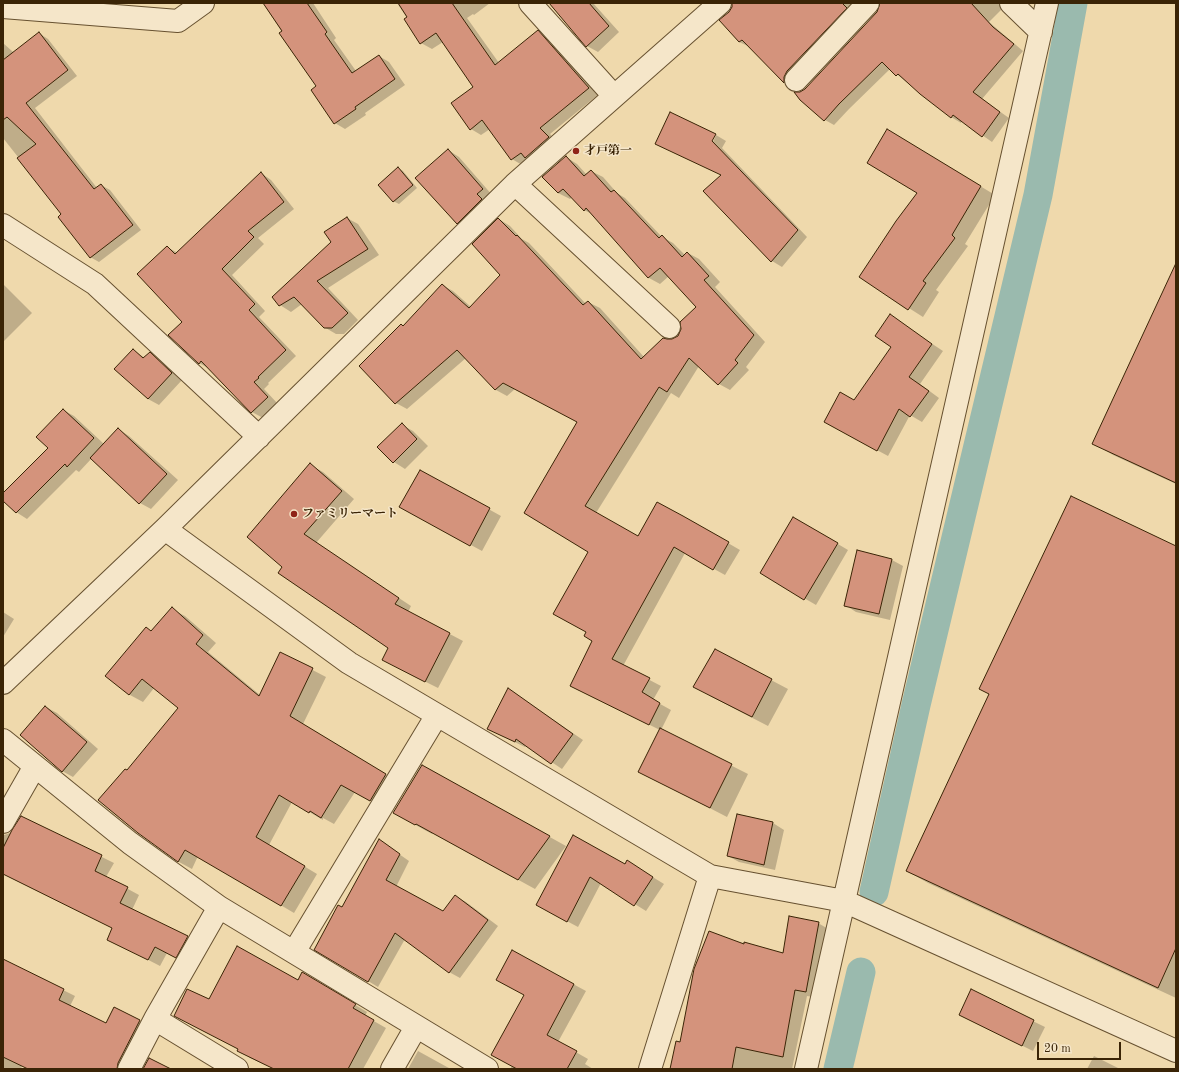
<!DOCTYPE html>
<html>
<head>
<meta charset="utf-8">
<style>
	body { margin:0 }
	#map { position:relative; width:1179px; height:1072px; overflow:hidden; background:#efd9ac; font-family:"Old Standard TT",serif }
	canvas { display:block }
	.frame { position:absolute; inset:0; border:4px solid #3a2406; pointer-events:none }
	.scale { position:absolute; left:1037px; top:1042px; width:84px; height:18px; box-sizing:border-box; border:2px solid #3a2406; border-top:0; padding-left:5px; font-size:12px; line-height:14px; white-space:nowrap; color:#3a2406; -webkit-text-stroke:3px #f5e6c9; paint-order:stroke }
</style>
</head>
<body>
<div id="map">
<canvas width="1179" height="1072"></canvas>
<div class="frame"></div>
<div class="scale">20 m</div>
</div>
<script>
const ctx = document.querySelector('canvas').getContext('2d');
ctx.lineJoin = 'round';
function paint(path, color) {
  ctx.fillStyle = color;
  ctx.fill(path, 'evenodd');
}
function toPath(rows) {
  const path = new Path2D();
  for (const r of rows) {
    path.moveTo(r[0], r[1]);
    for (let i = 2; i < r.length; i += 2) path.lineTo(r[i], r[i + 1]);
  }
  return path;
}
function stroke(path, color, width, dash) {
  ctx.strokeStyle = color;
  ctx.lineWidth = width;
  ctx.lineCap = dash ? 'butt' : 'round';
  ctx.setLineDash(dash || []);
  ctx.stroke(path);
}
function drawText(font, color, halo, rows, align = 'center') {
  ctx.font = font + ' "Old Standard TT","Noto Serif JP",serif';
  ctx.lineWidth = 3;
  ctx.setLineDash([]);
  ctx.textBaseline = 'middle';
  ctx.strokeStyle = halo;
  ctx.fillStyle = color;
  for (const [text, x, y, turn = 0] of rows) {
    ctx.save();
    ctx.translate(x, y);
    ctx.rotate((+turn || 0) * Math.PI / 180);
    ctx.textAlign = isNaN(turn) ? turn : align;
    if (halo) ctx.strokeText(text, 0, 0);
    ctx.fillText(text, 0, 0);
    ctx.restore();
  }
}
paint(toPath([
	[263,3,313,3,336,38,334,40,356,71,379,56,389,62,405,85,365,113,366,115,345,129,335,123,317,86],
	[397,3,490,3,474,15,473,14,467,18,499,63,538,31,548,37,599,94,550,134,559,144,522,165,512,159,490,129,481,135,471,129,474,87,443,42,432,49,421,43,407,18],
	[549,3,593,3,619,32,598,52,587,46],
	[746,3,866,3,794,87,785,82,750,47,739,42],
	[881,3,1008,3,989,22,1023,51,982,99,1009,118,992,142,962,121,961,123,951,117,890,69,849,109,834,125,825,120,800,93,806,89,878,12],
	[39,33,48,39,77,76,35,108,97,188,101,185,110,190,141,230,99,262,90,257,63,214,3,138,3,43,22,60],
	[716,135,726,141,722,148,807,237,782,267,772,261,705,191,722,175,657,144,711,146],
	[902,139,995,195,965,244,968,246,936,290,939,292,923,317,860,277,918,192],
	[448,150,459,157,493,196,468,230,457,223],
	[566,157,577,164,587,175,591,171,603,177,617,193,625,198,662,237,673,243,685,255,688,253,699,259,720,282,715,287,765,342,746,367,749,370,730,390,719,384,699,366,679,398,671,393,596,513,638,538,683,517,740,550,725,575,685,553,623,666,661,686,653,700,671,710,661,730,748,774,727,817,640,772,660,730,583,692,593,640,587,632,590,551,525,513,578,422,515,389,507,396,496,390,466,358,407,409,396,403,401,325,404,327,442,285,453,291,471,307,501,275,499,219,510,226,522,239,529,243,586,304,588,302,600,308,644,357,679,336,698,308,669,276,660,284,649,278,594,215,584,210,572,197,570,199,558,193],
	[398,168,403,171,417,188,399,204,393,201],
	[261,173,271,180,294,209,258,238,264,244,232,275,265,311,259,317,296,356,268,383,269,384,264,389,278,404,263,418,252,412,210,369,199,363,183,322,167,247,178,253],
	[347,218,358,224,379,255,328,288,358,320,344,334,336,334,324,327,302,304,291,312,280,305,332,242],
	[3,284,32,313,3,342],
	[1176,304,1176,484,1113,455,1093,443],
	[890,316,943,351,920,384,939,398,922,422,910,415,888,456,836,428,893,347],
	[133,350,145,358,150,353,161,360,182,380,159,405,148,399],
	[63,410,74,416,104,444,118,429,129,436,178,480,151,509,140,503,92,458,79,472,76,470,27,519,16,512,3,499,3,495,49,448],
	[402,425,413,431,428,446,405,469,394,462,378,447],
	[310,465,323,472,354,499,316,543,411,606,408,612,463,641,438,688,396,667,389,648,283,567],
	[420,471,501,516,482,551,412,513],
	[794,518,848,550,816,605,761,573],
	[1176,547,1176,998,928,883,907,871],
	[892,560,903,566,890,620,856,612,845,605],
	[172,609,185,616,216,643,208,652,260,695,280,653,326,677,303,724,399,783,384,808,355,792,334,824,323,818,323,820,292,802,269,845,317,874,294,913,198,856,192,869,179,862,138,832,127,771,179,708,154,688,143,702,130,695,107,676,152,632],
	[3,612,14,619,3,637],
	[771,680,788,689,768,726,710,696],
	[508,689,583,740,562,769,526,745,525,747,498,734],
	[46,707,57,713,98,749,73,777,62,771],
	[422,766,566,846,535,889,433,833,432,834,410,822],
	[738,815,773,823,784,830,775,870,739,862,728,856],
	[21,817,114,863,106,877,139,895,132,910,199,944,188,964,167,953,160,966,108,939,113,928,3,874,3,833,4,835,10,833,15,829],
	[573,836,625,865,638,868,664,884,646,911,601,883,578,927,548,911],
	[379,840,409,861,396,887,443,912,455,896,466,902,498,926,460,978,449,972,405,939,378,987,368,981,342,908],
	[818,923,830,930,818,998,807,996,792,1069,671,1069,681,1043,744,946,783,954],
	[512,951,586,991,558,1042,588,1059,585,1064,593,1069,510,1069,512,1066,525,995],
	[3,960,75,996,70,1006,106,1024,114,1008,152,1028,130,1069,27,1069,22,1066,21,1069,3,1069],
	[314,980,367,1012,365,1016,386,1028,363,1069,274,1069,250,1058,239,1049,209,1000,299,981],
	[971,991,1045,1027,1033,1051,960,1015],
	[418,1051,447,1067,451,1069,408,1069],
	[1094,1056,1120,1069,1087,1069]
]), '#0003');
stroke(toPath([
	[874,892,916,705,1038,195,1073,3],
	[838,1069,861,972]
]), '#9abaae', 29);
const building = toPath([
	[263,3,307,3,327,32,325,34,352,73,379,55,395,79,355,107,356,109,334,124,311,90,316,86,279,33,282,31,263,3],
	[398,3,452,3,495,65,538,30,589,88,540,128,549,137,525,158,521,153,511,160,482,120,470,130,451,103,473,87,436,33,420,44,404,19,407,17,398,3],
	[549,3,589,3,609,26,586,47,549,3],
	[732,3,842,3,847,8,787,71,784,77,784,83,742,40,739,42,719,20,729,12,732,7,732,3],
	[880,3,971,3,993,27,1014,44,973,92,1000,112,982,137,953,115,951,118,920,94,898,74,896,76,882,62,839,104,824,121,800,100,794,92,800,92,805,89,877,12,880,3],
	[39,32,68,70,26,103,94,189,101,184,133,225,90,258,58,217,61,214,17,158,36,144,7,117,3,120,3,60,39,32],
	[670,112,716,134,712,141,798,230,771,262,703,191,721,175,655,144,670,112],
	[887,129,981,186,952,235,955,238,923,281,926,283,908,310,859,277,896,221,917,193,867,163,887,129],
	[448,149,483,189,477,194,482,199,457,224,415,178,448,149],
	[566,156,584,176,591,170,611,192,614,190,659,238,662,235,682,257,687,252,709,276,704,280,754,335,735,360,738,363,718,385,689,358,667,392,659,387,585,506,638,536,657,502,683,516,729,542,713,570,674,547,612,659,650,678,642,692,660,703,649,725,570,686,592,641,584,636,586,632,553,614,588,552,524,513,577,422,503,383,495,390,457,350,395,404,359,366,401,324,403,326,442,284,469,308,500,275,472,244,498,218,516,236,517,235,583,305,588,301,641,359,663,338,667,339,672,339,678,336,681,329,680,322,696,307,660,268,648,278,586,208,584,211,563,189,558,193,542,177,566,156],
	[398,167,413,185,393,202,378,185,398,167],
	[261,172,284,202,248,231,254,237,222,269,255,304,249,310,286,350,258,377,259,378,254,382,268,397,251,413,201,361,199,364,168,335,182,322,137,274,167,246,175,254,261,172],
	[347,217,368,249,317,281,348,313,332,328,324,328,294,297,279,306,272,297,331,242,324,232,347,217],
	[1176,263,1176,483,1092,444,1176,263],
	[890,314,932,344,909,377,929,391,910,417,899,409,877,451,824,422,840,392,854,400,891,347,875,336,890,314],
	[133,349,143,358,150,352,172,373,148,399,114,369,133,349],
	[63,409,94,438,67,467,65,464,16,513,3,501,3,493,48,448,36,437,63,409],
	[402,423,417,439,393,463,377,447,402,423],
	[118,428,167,474,139,504,90,458,118,428],
	[310,463,342,491,304,534,399,598,395,604,450,633,425,682,382,660,388,648,278,573,282,567,247,537,310,463],
	[420,470,490,508,470,546,399,507,420,470],
	[1071,496,1176,546,1176,948,1158,988,906,871,989,694,979,689,1071,496],
	[793,517,838,543,804,600,760,573,793,517],
	[857,550,892,559,879,614,844,606,857,550],
	[172,607,203,635,196,644,259,696,280,652,313,668,290,716,386,774,370,801,341,785,321,818,310,811,309,813,279,795,256,837,305,866,281,906,185,850,178,862,138,833,98,800,125,769,127,770,178,708,142,679,129,695,105,676,146,627,151,631,172,607],
	[715,649,772,679,752,717,693,687,715,649],
	[508,688,573,734,551,764,516,739,515,742,487,729,508,688],
	[45,706,87,742,62,772,20,735,45,706],
	[660,728,732,764,710,808,638,772,660,728],
	[422,765,550,836,518,880,416,824,415,825,393,813,422,765],
	[737,814,773,822,764,865,727,856,737,814],
	[21,816,102,855,95,871,128,887,120,903,188,936,176,958,155,947,148,960,107,940,112,928,3,874,3,848,12,830,21,816],
	[573,835,625,864,627,860,653,877,634,906,590,877,567,922,536,905,573,835],
	[379,839,400,854,386,880,443,911,455,895,488,920,449,973,395,933,368,982,314,950,338,905,342,907,379,839],
	[789,916,819,922,806,992,795,990,783,1057,736,1047,732,1069,670,1069,676,1041,680,1042,694,969,709,931,744,944,744,942,783,953,789,916],
	[237,946,298,980,302,972,356,1004,353,1008,374,1020,348,1069,274,1069,237,1051,238,1049,174,1016,187,989,209,999,237,946],
	[512,950,574,984,547,1035,577,1051,567,1069,517,1069,491,1055,524,995,496,980,512,950],
	[3,959,64,989,59,1000,106,1023,114,1007,140,1020,118,1063,117,1069,28,1069,3,1057,3,959],
	[971,989,1034,1020,1022,1046,959,1015,971,989],
	[149,1058,171,1069,143,1069,149,1058]
]);
paint(building, '#d4937c');
stroke(building, '#3a2406', 1);
const minor = toPath([
	[530,3,614,96],
	[1011,3,1041,32],
	[3,7,178,21,203,3],
	[796,80,868,3],
	[515,184,669,327],
	[3,225,95,284,259,437],
	[165,529,349,663,710,876,844,901,1176,1051],
	[3,683,165,529,515,184,720,3],
	[3,740,130,843,219,907,487,1069],
	[3,822,35,766],
	[294,952,437,715],
	[155,1019,237,1069],
	[129,1069,155,1019,219,907],
	[392,1069,416,1027],
	[650,1069,710,876],
	[806,1069,1047,3]
]);
stroke(minor, '#675130', 24);
stroke(minor, '#f5e6c9', 22);
for (const [x, y, r, color] of [
	[576,151,4,"#8f2418"],
	[294,514,4,"#8f2418"]
]) {
  const dot = new Path2D();
  dot.arc(x, y, r, 0, 2 * Math.PI);
  ctx.fillStyle = color;
  ctx.fill(dot);
  stroke(dot, '#f5e6c9', 1.5);
}
drawText('bold 12px', '#3a2406', '#f5e6c9', [
	["才戸第一",584,151],
	["ファミリーマート",302,514]
], 'left');
</script>
</body>
</html>
